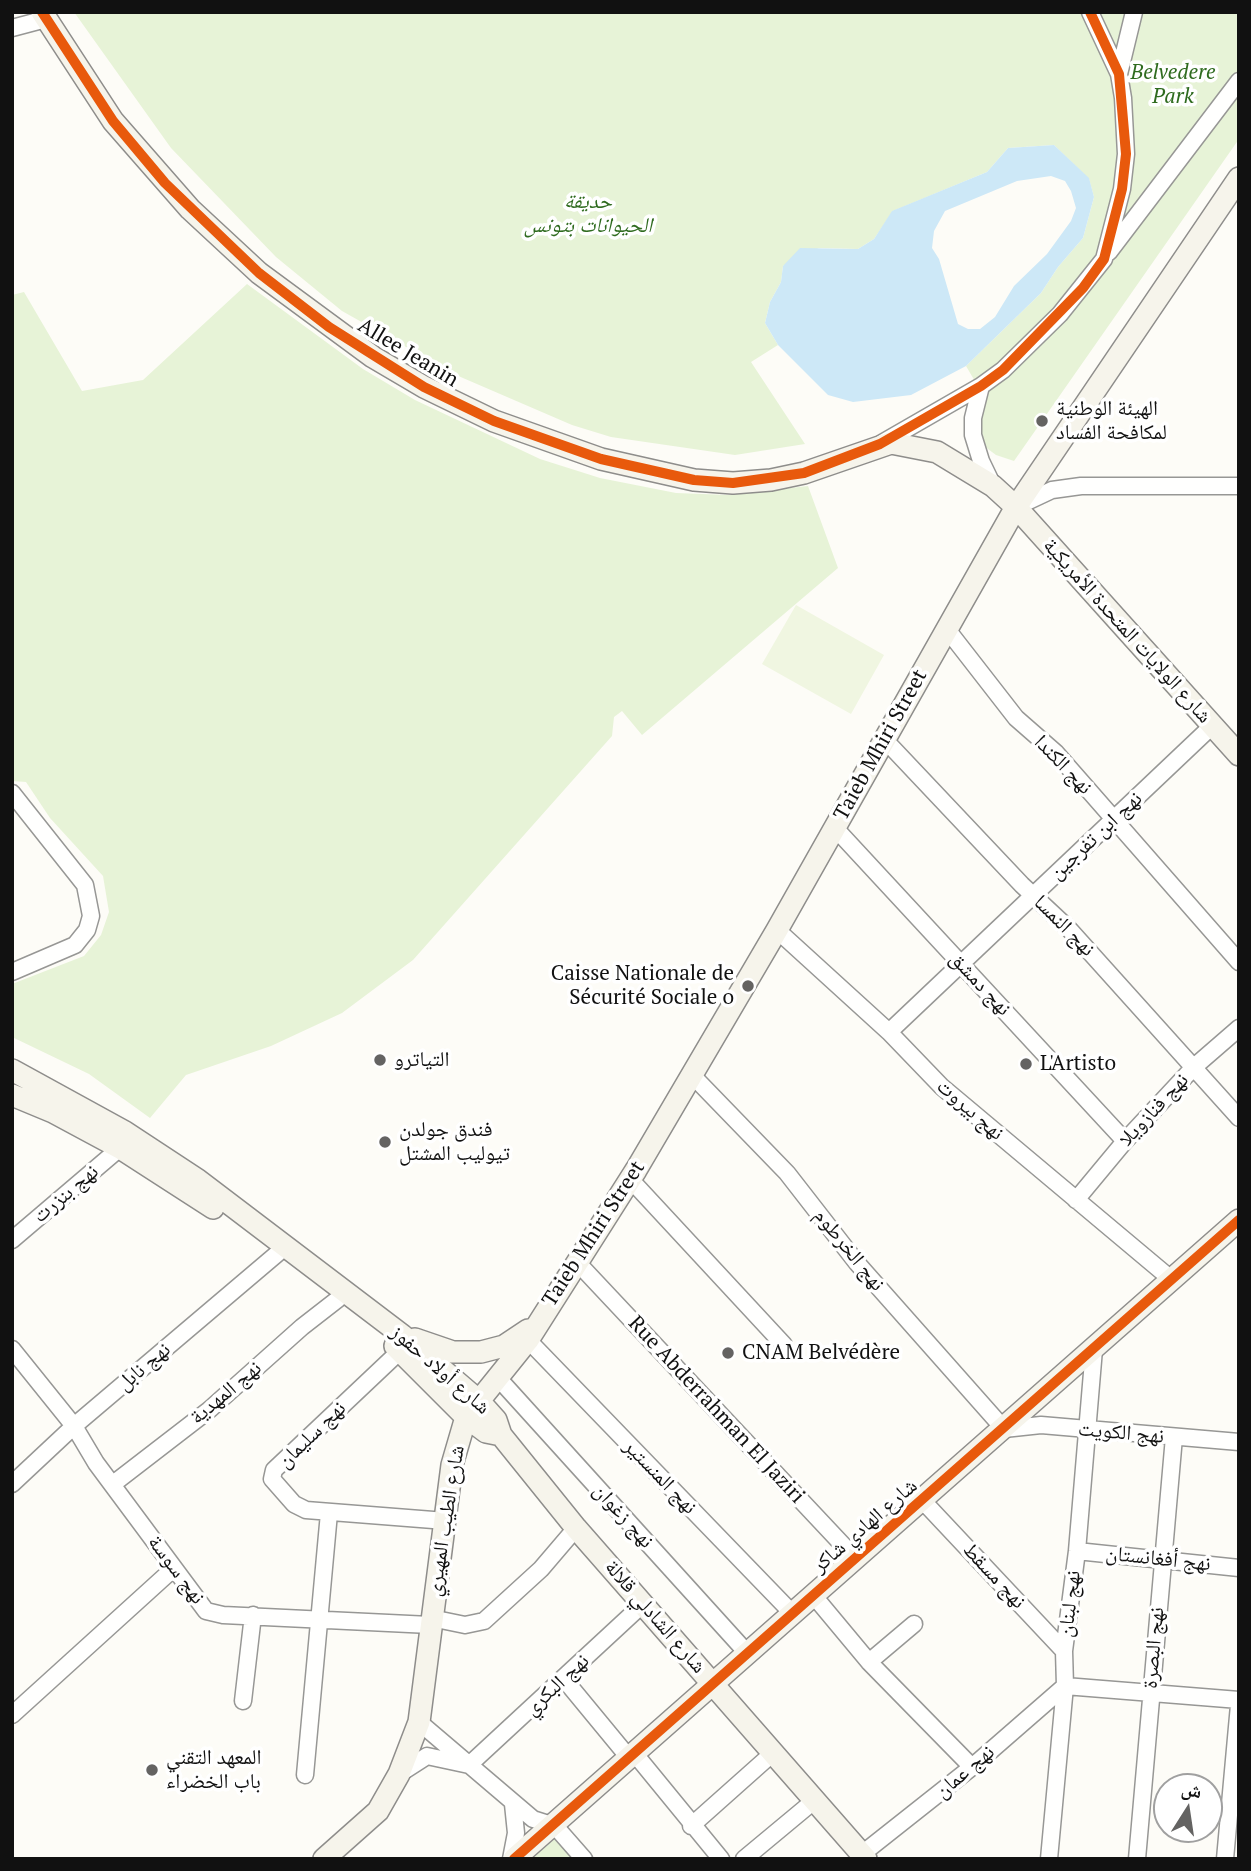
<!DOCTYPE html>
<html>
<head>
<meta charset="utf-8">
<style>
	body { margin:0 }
	#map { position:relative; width:1251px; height:1871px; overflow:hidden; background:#fdfcf7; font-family:"PT Serif","Noto Naskh Arabic",serif }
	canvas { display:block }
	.frame { position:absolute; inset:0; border:14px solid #111; pointer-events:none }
	.north { position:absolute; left:1153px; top:1773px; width:70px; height:70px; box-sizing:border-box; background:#fff; border:2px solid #a0a0a0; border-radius:50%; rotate:12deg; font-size:19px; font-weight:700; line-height:28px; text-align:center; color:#111 }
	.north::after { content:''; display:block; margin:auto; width:24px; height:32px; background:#646362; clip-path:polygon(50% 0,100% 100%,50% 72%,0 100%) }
</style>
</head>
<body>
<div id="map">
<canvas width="1251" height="1871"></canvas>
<div class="frame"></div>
<div class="north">ش</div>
</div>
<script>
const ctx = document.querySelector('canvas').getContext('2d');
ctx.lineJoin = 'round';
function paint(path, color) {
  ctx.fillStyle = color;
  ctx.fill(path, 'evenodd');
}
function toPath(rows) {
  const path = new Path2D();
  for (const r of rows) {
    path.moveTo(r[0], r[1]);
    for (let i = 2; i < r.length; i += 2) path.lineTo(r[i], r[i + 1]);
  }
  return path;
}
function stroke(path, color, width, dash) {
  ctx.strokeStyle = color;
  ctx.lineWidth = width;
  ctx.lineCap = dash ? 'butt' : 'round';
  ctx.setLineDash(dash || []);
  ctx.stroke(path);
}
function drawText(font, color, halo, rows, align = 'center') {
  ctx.font = font + ' "PT Serif","Noto Naskh Arabic",serif';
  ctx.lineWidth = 7;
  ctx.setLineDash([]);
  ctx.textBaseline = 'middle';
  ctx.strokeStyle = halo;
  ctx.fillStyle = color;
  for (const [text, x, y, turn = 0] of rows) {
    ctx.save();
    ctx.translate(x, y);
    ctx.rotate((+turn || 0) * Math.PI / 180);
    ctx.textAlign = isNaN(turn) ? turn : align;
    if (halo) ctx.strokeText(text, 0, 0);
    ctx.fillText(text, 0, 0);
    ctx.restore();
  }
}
paint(toPath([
	[74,12,1239,12,1239,139,1014,461,996,455,980,443,977,419,983,395,966,366,1041,293,1058,267,1083,238,1094,197,1089,179,1054,145,1008,148,987,172,893,211,874,239,858,249,819,248,783,266,781,282,770,302,765,323,778,345,751,362,805,444,735,455,611,437,572,425,456,375,342,311,276,257,171,148],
	[247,284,363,369,415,400,540,459,600,478,676,493,729,495,808,486,838,568,642,735,622,711,614,717,612,736,413,960,342,1013,271,1046,186,1075,150,1118,89,1074,12,1037,12,984,84,956,101,935,109,912,103,876,50,818,26,782,12,781,12,295,24,292,82,391,143,380],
	[557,1837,577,1859,532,1859]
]), '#e7f3d7');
paint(toPath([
	[796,605,884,655,851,714,762,664]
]), '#f0f6e1');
paint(toPath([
	[1054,145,1089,178,1094,197,1083,238,1058,267,1041,293,966,366,911,395,853,402,828,395,778,345,765,323,770,302,781,282,783,266,800,248,858,249,874,239,892,211,987,172,1008,148],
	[1051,176,1065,181,1071,191,1076,208,1071,221,1047,254,1014,286,995,317,980,329,968,329,958,324,939,259,932,248,934,231,945,211,1017,181]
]), '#cde8f7');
const street = toPath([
	[12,28,46,19],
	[1119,74,1134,12],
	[1109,252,1239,81],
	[981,386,973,418,973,435,981,461,993,486],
	[882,443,981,386,1003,370,1060,314,1104,259,1122,189,1126,154,1123,98,1119,74,1090,12],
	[1018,506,1052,490,1081,486,1239,486],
	[946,628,1016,718,1056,753,1239,962],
	[884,739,1022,885,1069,929,1239,1118],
	[12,793,85,885,91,916,87,930,75,945,12,972],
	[835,828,1125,1141],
	[777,930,889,1032,942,1087,1171,1279],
	[889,1032,1212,726],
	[692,1075,787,1173,857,1263,1004,1429,1041,1425,1239,1442],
	[630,1179,784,1345],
	[1076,1200,1125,1141,1194,1067,1239,1028],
	[12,1240,120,1148],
	[576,1261,856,1559],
	[528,1340,793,1614],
	[12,1349,74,1426,96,1463,206,1611,223,1615,430,1625],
	[401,1350,274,1470,272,1479,294,1504,306,1510,446,1521],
	[499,1379,748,1654],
	[12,1484,74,1426,278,1253],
	[113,1484,209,1410,302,1327,338,1299],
	[923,1501,1064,1651],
	[1077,1551,1239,1568],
	[814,1596,869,1662,972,1767],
	[431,1618,465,1625,484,1621,541,1569,576,1528],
	[869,1662,914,1624],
	[564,1679,630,1759],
	[243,1701,253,1615],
	[12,1715,173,1569],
	[419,1722,533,1819,555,1826,584,1859],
	[635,1754,721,1859],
	[399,1774,427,1756,469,1765,643,1604],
	[305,1775,329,1513],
	[691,1826,773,1753],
	[862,1854,972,1767,1065,1686,1239,1700],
	[511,1859,516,1833,513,1804],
	[744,1859,815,1800],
	[1049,1859,1065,1686,1064,1651,1077,1551,1094,1349],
	[1137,1859,1174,1437],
	[1225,1859,1239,1705]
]);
const secondary = toPath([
	[42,12,113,121,190,209,259,273,373,357,424,387,494,421,601,459,694,480,733,483,771,480,804,473,891,443,937,452,993,486,1016,507,1239,755],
	[12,1070,125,1132,198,1180,402,1335,479,1401,496,1420,501,1435,576,1528,866,1859],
	[12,1095,53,1112,120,1148,213,1208],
	[415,1339,453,1352,481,1352,504,1346,528,1330],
	[395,1346,466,1417,486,1432,501,1435],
	[324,1859,378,1811,399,1774,419,1722,452,1465,466,1417,528,1340,636,1170,777,930,1016,507,1239,178],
	[514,1859,1239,1220]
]);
stroke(street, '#979795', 19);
stroke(secondary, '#8e8d8b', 24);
stroke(street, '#fffffe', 16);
stroke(secondary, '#f6f4eb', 21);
stroke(toPath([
	[42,12,113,121,165,183,259,273,329,327,424,387,494,421,601,459,694,480,733,483,804,473,880,444,981,386,1003,370,1083,288,1104,259,1122,189,1126,154,1119,74,1090,12],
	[514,1859,1239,1220]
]), '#e8590c', 10);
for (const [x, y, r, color] of [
	[1042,421,7,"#646362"],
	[748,986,7,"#646362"],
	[380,1060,7,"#646362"],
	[1026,1064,7,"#646362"],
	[385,1142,7,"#646362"],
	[728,1353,7,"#646362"],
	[152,1770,7,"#646362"]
]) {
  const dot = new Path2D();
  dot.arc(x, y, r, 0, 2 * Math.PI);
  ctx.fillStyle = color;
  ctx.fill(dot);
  stroke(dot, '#fff', 2.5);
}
drawText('italic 21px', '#2f6b1f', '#fff', [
	["Belvedere",1173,73],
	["Park",1173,97],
	["حديقة",588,202],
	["الحيوانات بتونس",588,226]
]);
drawText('21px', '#111', '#fff', [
	["Allee Jeanin",408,353,31],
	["شارع الولايات المتحدة الأمريكية",1127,631,48],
	["Taieb Mhiri Street",881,745,-61],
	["نهج الكندا",1063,765,46],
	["نهج ابن تفرجين",1096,836,-43],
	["نهج النمسا",1064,926,45],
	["نهج دمشق",980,984,47],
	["نهج بيروت",970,1110,41],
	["نهج فنازويلا",1154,1110,-47],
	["نهج بنزرت",66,1194,-40],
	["Taieb Mhiri Street",594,1234,-57],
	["نهج الخرطوم",849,1250,51],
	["نهج نابل",144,1367,-40],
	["شارع أولاد حفوز",440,1370,41],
	["نهج المهدية",226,1393,-40],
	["Rue Abderrahman El Jaziri",716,1410,47],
	["نهج الكويت",1121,1433,5],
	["نهج سليمان",312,1435,-44],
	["نهج المنستير",660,1477,46],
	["نهج زغوان",623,1516,48],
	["شارع الطيب المهيري",446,1521,-81],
	["شارع الهادي شاكر",865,1526,-41],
	["نهج أفغانستان",1158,1559,6],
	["نهج سوسة",176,1570,53],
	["نهج مسقط",994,1576,47],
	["نهج لبنان",1070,1604,-83],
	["شارع الشادلي قلالة",655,1617,49],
	["نهج البصرة",1154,1648,-85],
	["نهج البكري",557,1685,-43],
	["نهج عمان",965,1772,-40]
]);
drawText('21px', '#111', '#fff', [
	["الهيئة الوطنية",1056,409],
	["لمكافحة الفساد",1056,433],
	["Caisse Nationale de",734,974,"right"],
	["Sécurité Sociale o",734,998,"right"],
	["التياترو",394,1060],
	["L'Artisto",1040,1064],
	["فندق جولدن",399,1130],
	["تيوليب المشتل",399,1154],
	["CNAM Belvédère",742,1353],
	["المعهد التقني",166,1758],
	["باب الخضراء",166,1782]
], 'left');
</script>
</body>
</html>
